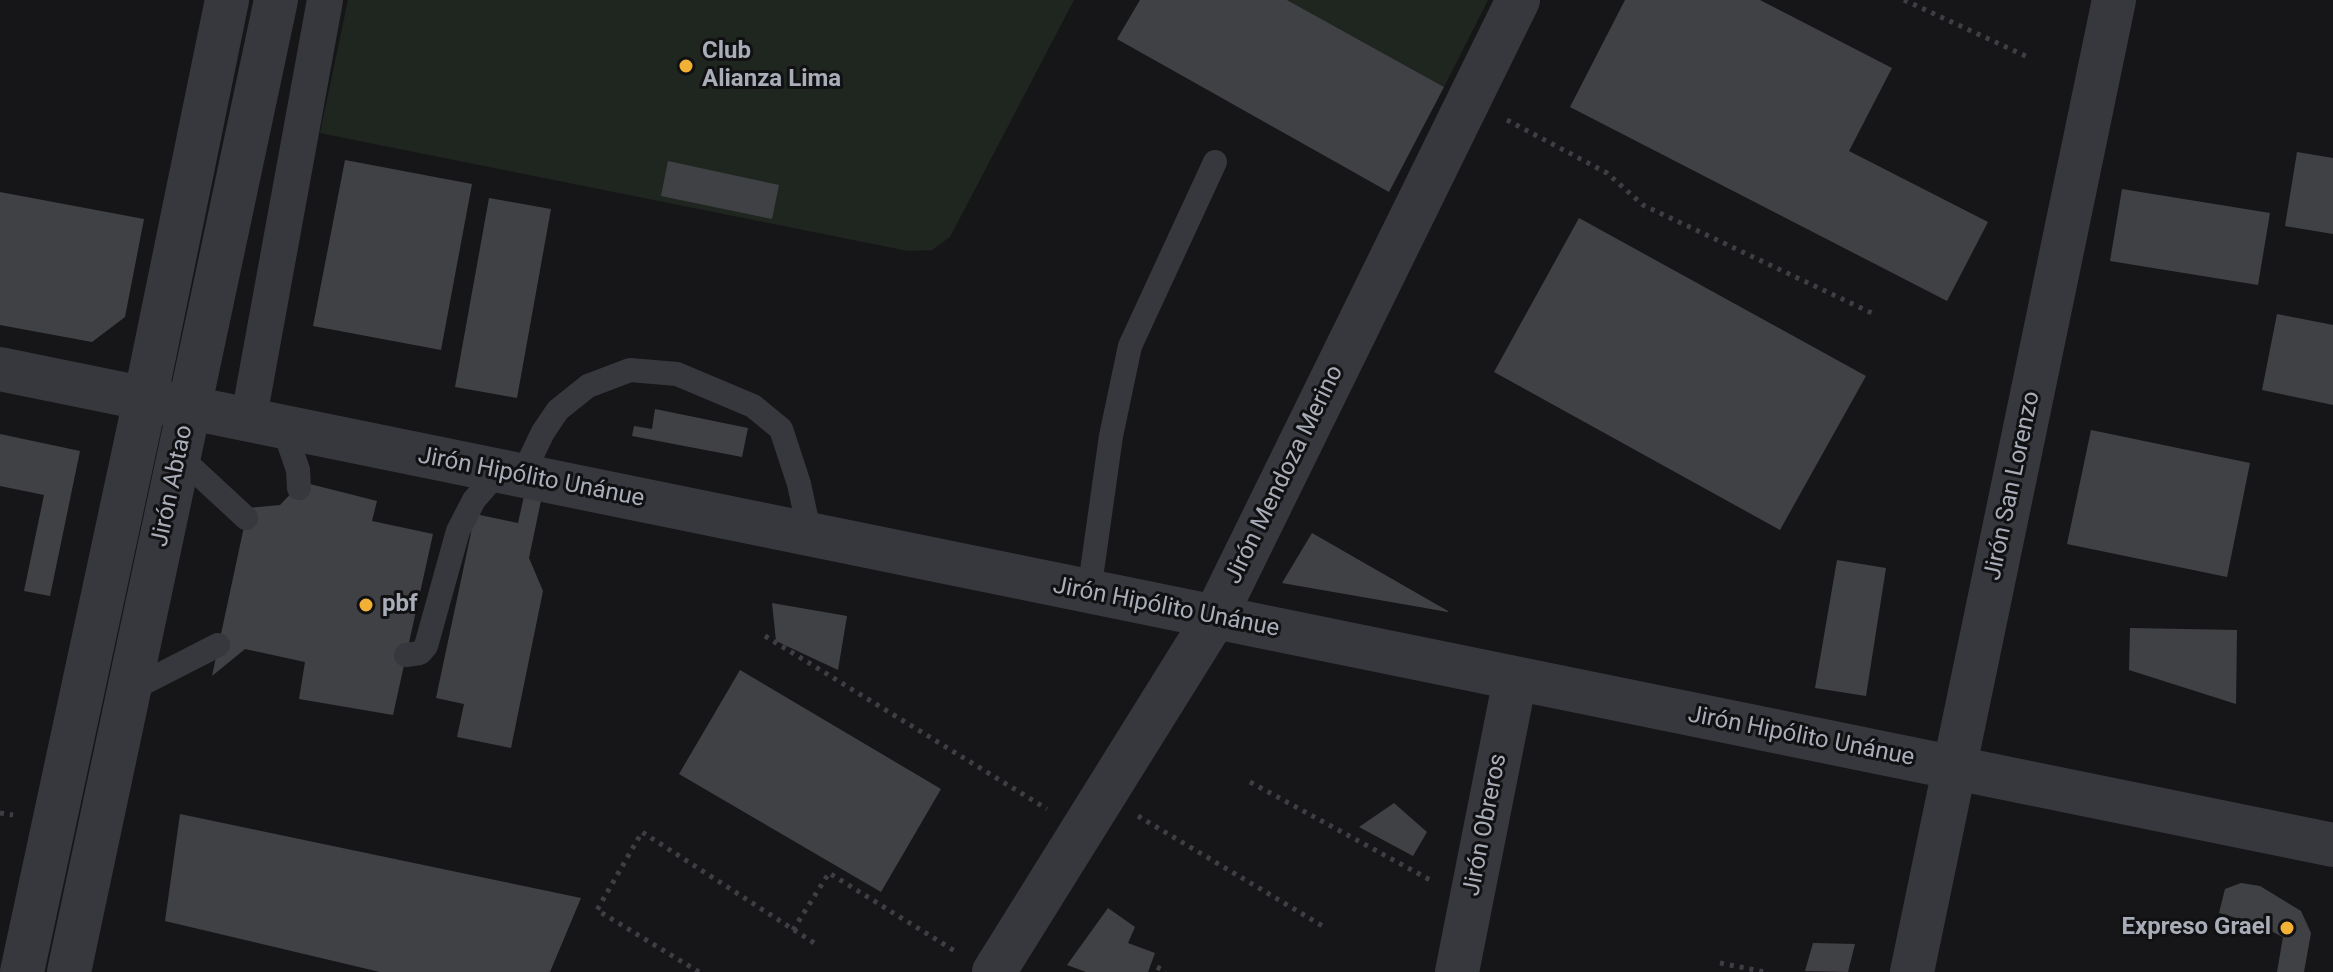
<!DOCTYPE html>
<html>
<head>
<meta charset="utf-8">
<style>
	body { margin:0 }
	canvas { display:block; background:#161618 }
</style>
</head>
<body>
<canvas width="2333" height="972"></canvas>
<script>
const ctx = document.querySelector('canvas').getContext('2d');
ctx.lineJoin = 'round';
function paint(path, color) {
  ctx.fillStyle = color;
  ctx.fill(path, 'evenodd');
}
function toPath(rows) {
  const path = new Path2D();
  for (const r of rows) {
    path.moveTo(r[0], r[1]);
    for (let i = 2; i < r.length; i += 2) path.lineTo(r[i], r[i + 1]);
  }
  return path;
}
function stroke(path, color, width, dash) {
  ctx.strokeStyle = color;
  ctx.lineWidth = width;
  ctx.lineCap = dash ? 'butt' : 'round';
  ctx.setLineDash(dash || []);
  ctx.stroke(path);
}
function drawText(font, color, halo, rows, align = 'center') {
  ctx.font = font + ' Roboto,sans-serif';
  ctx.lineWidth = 6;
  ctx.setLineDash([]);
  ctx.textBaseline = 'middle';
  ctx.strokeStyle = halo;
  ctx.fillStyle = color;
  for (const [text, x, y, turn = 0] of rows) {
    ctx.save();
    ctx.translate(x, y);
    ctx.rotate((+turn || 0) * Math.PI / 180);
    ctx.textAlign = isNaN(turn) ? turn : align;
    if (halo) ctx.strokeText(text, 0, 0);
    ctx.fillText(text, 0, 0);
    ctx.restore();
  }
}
paint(toPath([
	[348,0,1074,0,950,237,932,250,908,251,320,133],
	[1287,0,1488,0,1444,87]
]), '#1e261f');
paint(toPath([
	[1140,0,1287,0,1444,87,1389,192,1117,39],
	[1625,0,1760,0,1892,68,1849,151,1988,222,1947,301,1570,107],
	[2297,152,2333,158,2333,234,2285,226],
	[345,160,472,184,441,350,313,326],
	[668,161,779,185,772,219,661,196],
	[2122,189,2270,213,2258,285,2110,261],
	[0,192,144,219,125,317,92,342,0,325],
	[489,198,551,209,517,398,455,387],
	[1579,218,1866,376,1780,530,1494,372],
	[2277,314,2333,325,2333,405,2262,390],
	[655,409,748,428,742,457,632,436,634,426,652,429],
	[2091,430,2250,463,2227,577,2067,544],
	[0,434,80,451,50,596,24,591,44,495,0,486],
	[302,482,377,501,372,521,433,534,393,715,299,699,305,662,245,649,212,676,248,508,280,505],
	[526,487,543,491,529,558,543,591,511,748,457,737,464,704,436,698,475,514,518,523],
	[1312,533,1448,611,1448,612,1282,583],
	[1837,560,1886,568,1866,696,1815,688],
	[772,603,847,616,838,670,776,641],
	[2130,628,2237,630,2236,704,2129,670],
	[740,670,941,789,881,892,679,774],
	[1394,803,1427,832,1413,856,1359,827],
	[180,814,581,898,550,972,380,972,165,921],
	[2241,883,2260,886,2301,911,2311,933,2304,972,2277,972,2283,937,2257,924,2219,913,2225,889],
	[1108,908,1135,927,1128,943,1155,953,1148,972,1086,972,1067,965],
	[1813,943,1855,944,1848,972,1805,971]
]), '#404145');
stroke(toPath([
	[1904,0,2030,58],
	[1507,120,1607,173,1643,205,1876,315],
	[765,636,1047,809],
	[1250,782,1432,881],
	[0,813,13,815],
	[1138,816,1326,928],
	[793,930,829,873,958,953],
	[1720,963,1765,972],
	[1157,967,1166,972],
	[699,972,597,910,642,832,819,946]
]), '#3d3f44', 5, [4, 6]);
stroke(toPath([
	[284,429,298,470,299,488],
	[179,456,246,518],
	[522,476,543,432,558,410,588,386,630,370,677,374,753,406,781,429,799,484,810,535],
	[1089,592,1111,436,1130,346,1215,162],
	[406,655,420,653,426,646,458,531,474,500,499,471],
	[130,690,218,645]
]), '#37383d', 24);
stroke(toPath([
	[248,422,325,0]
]), '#37383d', 36);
stroke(toPath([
	[0,369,2333,845],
	[994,972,1215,617,1518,0],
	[1457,972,1515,679],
	[1912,972,2114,0]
]), '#37383d', 44);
stroke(toPath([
	[22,972,145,400,227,0],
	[69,972,276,0]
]), '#37383d', 44);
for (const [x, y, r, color] of [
	[686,66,8,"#f2b134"],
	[366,605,8,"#f2b134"],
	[2287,928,8,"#f2b134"]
]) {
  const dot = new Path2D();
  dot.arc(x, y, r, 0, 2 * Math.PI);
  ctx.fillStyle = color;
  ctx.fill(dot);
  stroke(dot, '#111113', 3);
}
drawText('bold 24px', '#a8adb8', '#111113', [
	["Club",702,52],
	["Alianza Lima",702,80],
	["pbf",382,605],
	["Expreso Grael",2271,928,"right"]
], 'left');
drawText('24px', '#a8adb8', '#111113', [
	["Jirón Mendoza Merino",1285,475,-64],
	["Jirón Hipólito Unánue",531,478,11],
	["Jirón Abtao",173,486,-78],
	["Jirón San Lorenzo",2013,486,-78],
	["Jirón Hipólito Unánue",1166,608,11],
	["Jirón Hipólito Unánue",1801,737,11],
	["Jirón Obreros",1486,825,-79]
]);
</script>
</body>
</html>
